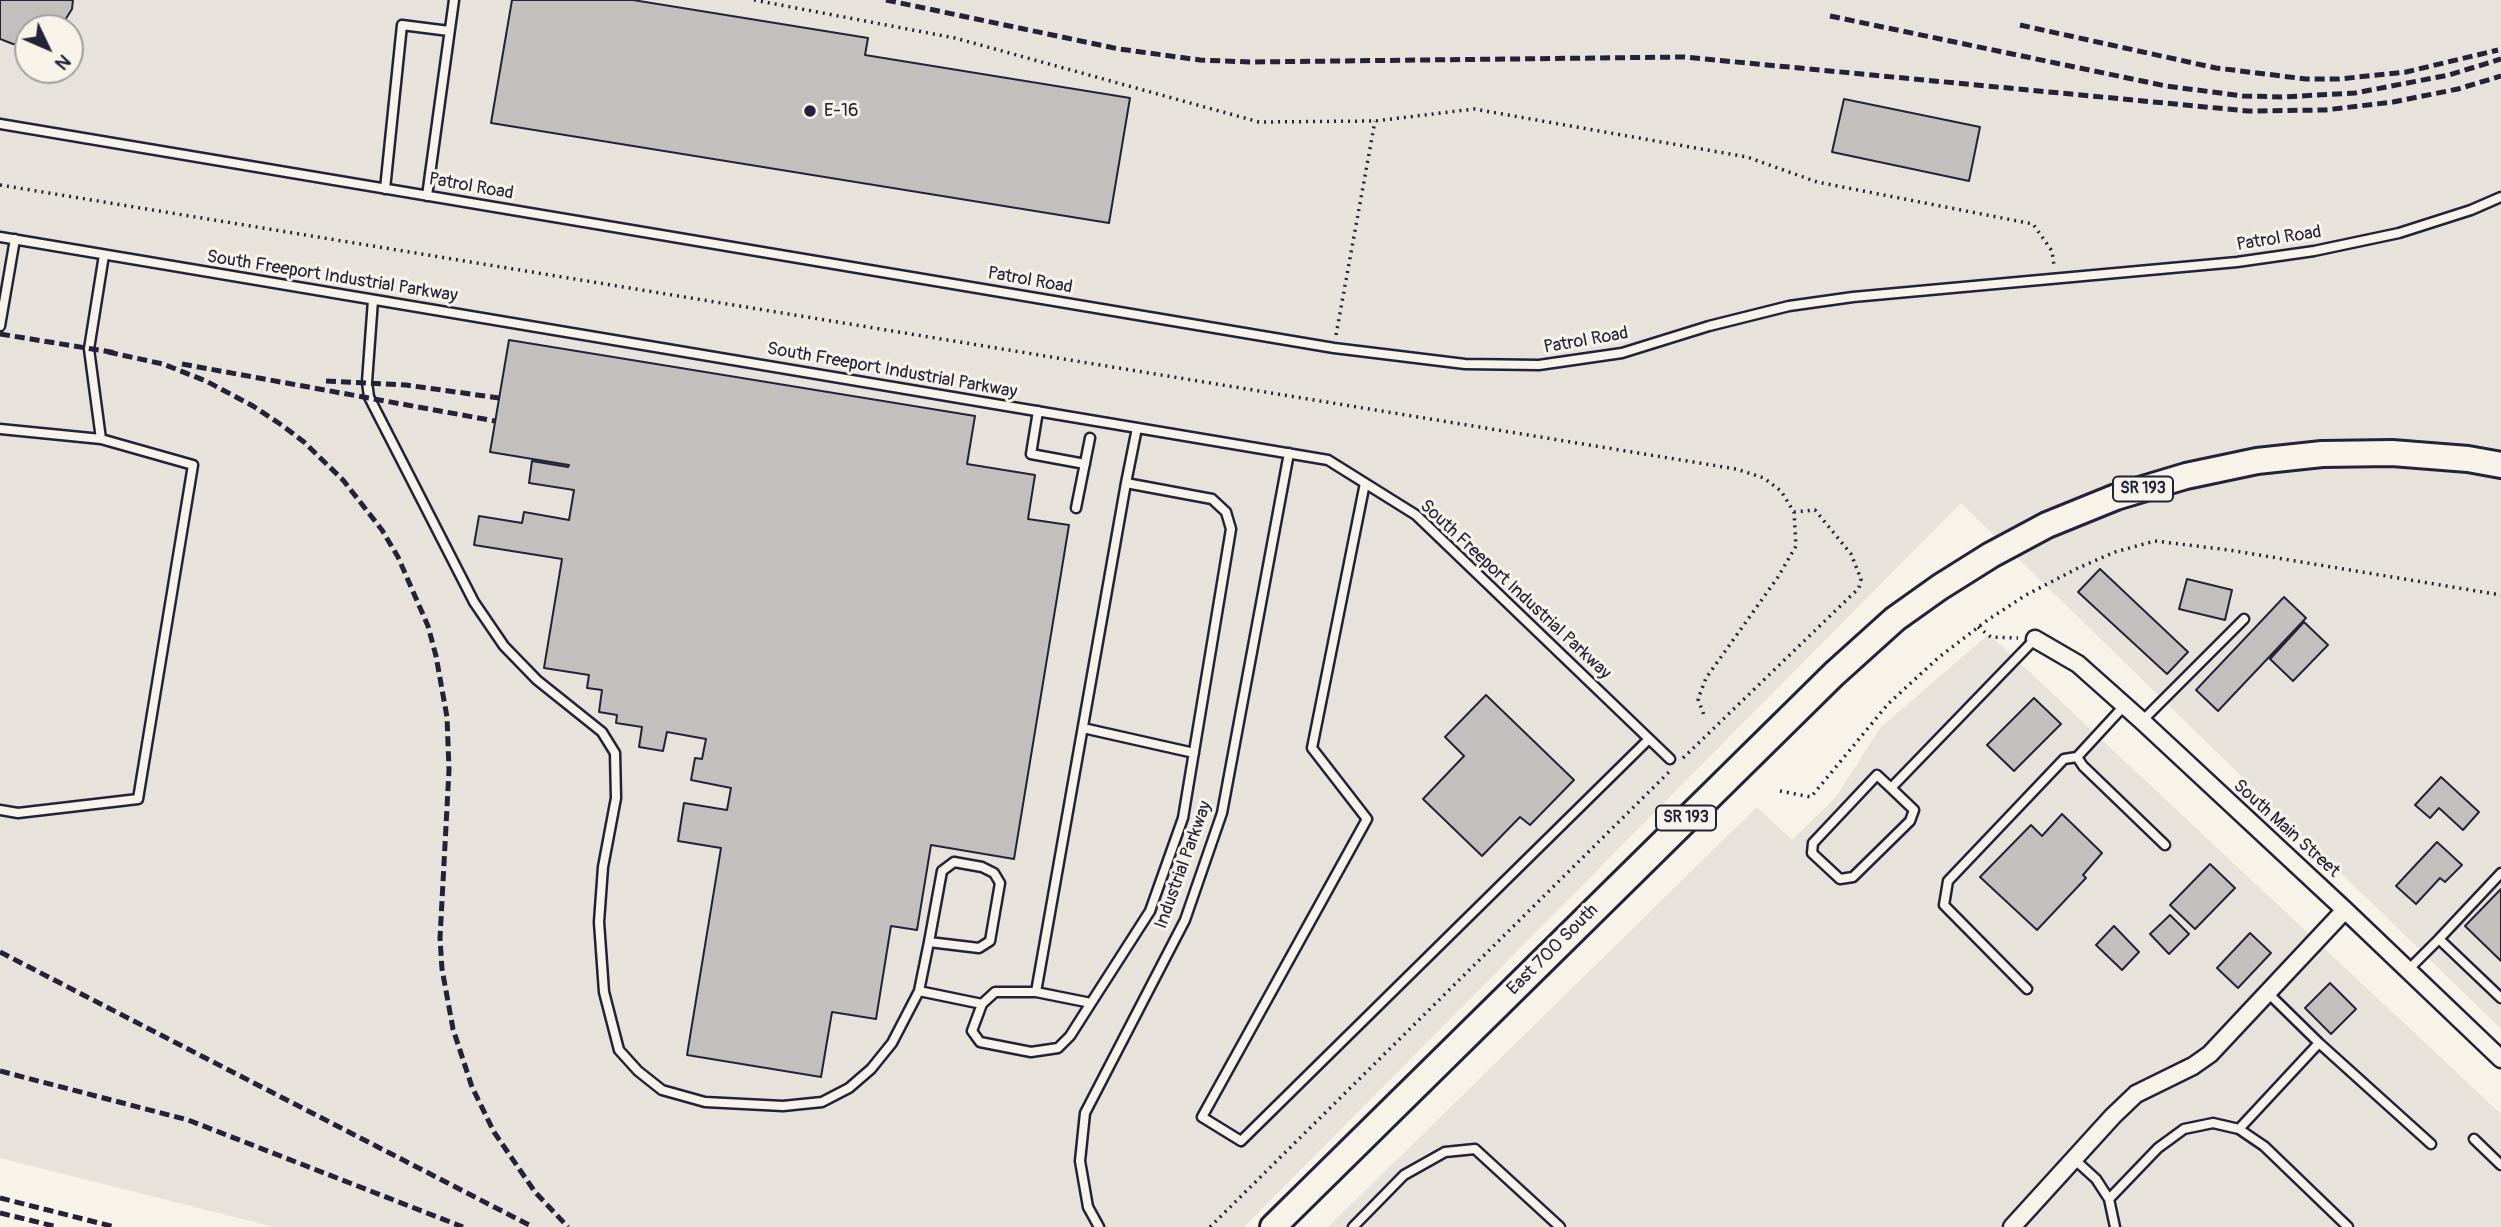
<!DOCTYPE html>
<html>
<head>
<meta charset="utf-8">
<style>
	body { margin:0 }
	#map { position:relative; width:2501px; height:1227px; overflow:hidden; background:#f7f3e8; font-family:Pangolin,sans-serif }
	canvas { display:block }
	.north { position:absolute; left:14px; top:14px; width:70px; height:70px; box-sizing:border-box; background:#f7f3e8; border:2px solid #a29fa3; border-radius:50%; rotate:134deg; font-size:19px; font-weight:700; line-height:28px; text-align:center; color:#22223b }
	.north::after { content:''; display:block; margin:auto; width:24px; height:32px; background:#22223b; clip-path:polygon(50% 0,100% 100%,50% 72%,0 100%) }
</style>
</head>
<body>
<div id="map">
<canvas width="2501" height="1227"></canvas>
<div class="north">N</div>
</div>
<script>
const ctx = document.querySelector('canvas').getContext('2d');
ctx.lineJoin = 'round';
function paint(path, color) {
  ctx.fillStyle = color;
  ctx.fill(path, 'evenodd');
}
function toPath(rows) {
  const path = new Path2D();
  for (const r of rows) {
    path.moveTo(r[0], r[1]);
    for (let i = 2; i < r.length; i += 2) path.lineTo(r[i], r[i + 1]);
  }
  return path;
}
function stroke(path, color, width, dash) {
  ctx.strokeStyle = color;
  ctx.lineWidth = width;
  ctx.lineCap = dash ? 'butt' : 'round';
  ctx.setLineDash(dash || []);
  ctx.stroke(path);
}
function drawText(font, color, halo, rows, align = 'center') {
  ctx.font = font + ' Pangolin,sans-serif';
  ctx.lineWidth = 6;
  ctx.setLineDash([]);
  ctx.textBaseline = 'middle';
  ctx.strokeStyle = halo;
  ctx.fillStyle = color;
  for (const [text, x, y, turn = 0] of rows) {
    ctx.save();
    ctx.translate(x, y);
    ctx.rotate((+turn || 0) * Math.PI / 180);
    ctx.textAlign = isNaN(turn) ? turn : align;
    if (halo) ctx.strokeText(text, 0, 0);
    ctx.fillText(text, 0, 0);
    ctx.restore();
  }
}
paint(toPath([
	[0,0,2501,0,2501,1029,1961,503,1244,1227,274,1227,0,1158],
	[28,28,70,28,70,70,28,70],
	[1989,634,2501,1114,2501,1227,1328,1227,1757,807,1792,840,1836,797,1880,728]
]), '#e7e3db');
const building = toPath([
	[0,0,73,0,72,9,60,28,28,28,28,44,13,44,0,39,0,0],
	[512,0,633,0,868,38,865,55,1130,98,1109,223,491,123,512,0],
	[1844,99,1980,127,1969,181,1832,152,1844,99],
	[509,340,975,416,967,464,1035,475,1028,519,1069,525,1014,859,931,845,917,930,891,926,876,1019,832,1012,821,1077,687,1055,721,848,678,841,684,803,727,810,731,788,691,780,695,758,702,759,706,739,667,732,663,751,639,747,642,727,616,723,617,715,599,712,602,690,587,688,589,675,544,668,562,559,474,545,479,516,522,523,524,512,569,520,574,490,529,483,532,461,568,467,569,465,490,452,509,340],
	[2100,569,2188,652,2167,674,2078,592,2100,569],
	[2187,579,2232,590,2225,620,2179,609,2187,579],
	[2284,597,2306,618,2218,711,2196,690,2284,597],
	[2304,622,2328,645,2293,681,2270,659,2304,622],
	[1486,695,1574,780,1530,825,1520,817,1482,856,1423,799,1464,756,1445,737,1486,695],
	[2034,698,2061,724,2014,771,1987,745,2034,698],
	[2441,777,2479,812,2463,830,2439,808,2430,818,2415,805,2441,777],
	[2062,814,2102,853,2083,875,2086,878,2037,930,1980,877,2031,825,2042,836,2062,814],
	[2437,842,2462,865,2445,882,2440,878,2416,904,2396,886,2437,842],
	[2210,864,2235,888,2195,929,2170,905,2210,864],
	[2501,889,2501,961,2465,926,2501,889],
	[2170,915,2189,934,2169,954,2150,934,2170,915],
	[2114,926,2139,952,2122,970,2096,945,2114,926],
	[2250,933,2271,953,2238,988,2217,968,2250,933],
	[2330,983,2356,1009,2331,1034,2305,1008,2330,983]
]);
paint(building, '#c2bfbd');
stroke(building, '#22223b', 2);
const service = toPath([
	[0,124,1334,348,1465,364,1539,365,1622,353,1709,326,1789,306,1853,297,2237,262,2314,251,2399,233,2471,210,2501,197],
	[385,189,402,25,449,31],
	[427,196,454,0],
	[0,237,1328,460,1416,515,1670,759],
	[373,300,367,382,369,397,474,602,504,646,537,680,602,732,615,753,616,798,603,867,599,922,604,992,619,1050,638,1071,662,1090,705,1102,783,1106,822,1102,849,1088,871,1069,892,1043,919,991],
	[0,326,15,239],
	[1038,411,1031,454,1085,464],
	[0,429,101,439],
	[1126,483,1212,499,1226,512,1231,529,1183,818,1150,911,1091,1003,1036,992,1126,483,1137,428],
	[1365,483,1312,748,1367,819,1202,1117,1241,1141,1649,739],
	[1076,508,1090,438],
	[2124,706,2077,757,2083,766,2165,845],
	[2142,721,2244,619],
	[1083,728,1194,753],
	[1891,788,1877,775,1813,843,1812,853,1840,879,1853,877,1910,821,1914,810,1891,788,2035,639],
	[0,810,18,813,138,799,193,465,101,439,89,349,104,255],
	[2439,939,2501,873],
	[929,942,979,948,990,941,1000,883,994,873,982,867,954,862,942,871,929,942,919,991,982,1004],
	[2408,970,2439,939,2501,998],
	[2027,989,1944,905,1948,881,2064,759,2077,757],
	[1036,992,995,992,982,1004,972,1031,980,1042,1031,1052,1058,1048,1070,1036,1091,1003],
	[2268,993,2319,1043,2431,1144],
	[2239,1129,2319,1043],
	[2474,1139,2501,1165],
	[2074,1159,2096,1179,2109,1199,2115,1227],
	[2109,1199,2158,1148,2184,1129,2213,1123,2239,1129,2264,1146,2348,1227],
	[1099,1227,1088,1207,1080,1161,1085,1113,1185,920,1222,813,1289,453],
	[1353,1227,1404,1175,1445,1152,1475,1149,1560,1227]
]);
const minor = toPath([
	[2035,639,2078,664,2142,721,2345,910,2501,1059],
	[2012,1227,2113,1116,2136,1094,2193,1066,2210,1054,2345,910]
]);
const primary = toPath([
	[1273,1227,1834,674,1895,619,1940,587,1991,555,2047,525,2116,497,2186,476,2257,461,2322,454,2392,453,2468,459,2501,465]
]);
stroke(service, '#22223b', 13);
stroke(minor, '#22223b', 21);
stroke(primary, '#22223b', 30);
stroke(toPath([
	[754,0,955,38,1259,122,1375,121,1474,109,1747,157,1817,182,2033,224,2052,251,2054,266],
	[0,185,1736,469,1764,478,1781,491,1794,512,1796,546,1778,577,1706,678,1698,699,1705,718],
	[1336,335,1375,121],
	[1978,627,1991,637,2018,638],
	[1683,758,1859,588,1861,579,1851,554,1815,510,1794,512],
	[1780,791,1811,797,1888,704,1938,658,1989,619,2026,595,2078,568,2115,552,2155,541,2229,550,2501,595],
	[1210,1227,1670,771]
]), '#22223b', 3.5, [2, 5]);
stroke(service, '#f7f3e8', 8);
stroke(minor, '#f7f3e8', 16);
stroke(primary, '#f7f3e8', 24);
stroke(toPath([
	[886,0,1119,49,1200,60,1250,62,1684,57,2248,111,2325,110,2393,102,2458,89,2501,76],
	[1830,16,2166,86,2243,96,2282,97,2355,93,2449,75,2501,59],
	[2020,25,2216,68,2306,79,2339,79,2406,72,2498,50],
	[0,334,117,353],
	[108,352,163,364,206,381,253,406,283,426,304,442,343,480,382,530,398,557,428,626,436,656,447,717,449,770,440,938,442,969,453,1029,472,1087,494,1132,535,1192,568,1227],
	[182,364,495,421],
	[326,381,406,385,499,398],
	[0,952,533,1227],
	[0,1071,188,1120,463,1227],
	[0,1198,115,1227],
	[0,1213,58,1227]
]), '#22223b', 5, [10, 5]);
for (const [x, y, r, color] of [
	[810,111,7,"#22223b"]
]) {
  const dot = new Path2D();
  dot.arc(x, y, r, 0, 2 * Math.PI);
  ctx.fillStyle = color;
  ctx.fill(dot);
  stroke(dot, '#f7f3e8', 2.5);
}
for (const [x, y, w] of [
	[2143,489,60],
	[1686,818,60]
]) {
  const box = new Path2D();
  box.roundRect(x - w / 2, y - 12.5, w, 25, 5);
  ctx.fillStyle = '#f7f3e8';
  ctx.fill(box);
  stroke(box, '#22223b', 2);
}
drawText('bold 16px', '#22223b', null, [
	["SR 193",2143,489],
	["SR 193",1686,818]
]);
drawText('18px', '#22223b', '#f7f3e8', [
	["E-16",824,111]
], 'left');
drawText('18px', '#22223b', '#f7f3e8', [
	["Patrol Road",471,187,10],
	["Patrol Road",2279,239,-9],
	["South Freeport Industrial Parkway",332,277,9],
	["Patrol Road",1030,281,10],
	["Patrol Road",1586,341,-10],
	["South Freeport Industrial Parkway",892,371,10],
	["South Freeport Industrial Parkway",1515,590,43],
	["South Main Street",2286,829,42],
	["Industrial Parkway",1184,865,-70],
	["East 700 South",1553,950,-45]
]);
</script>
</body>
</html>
